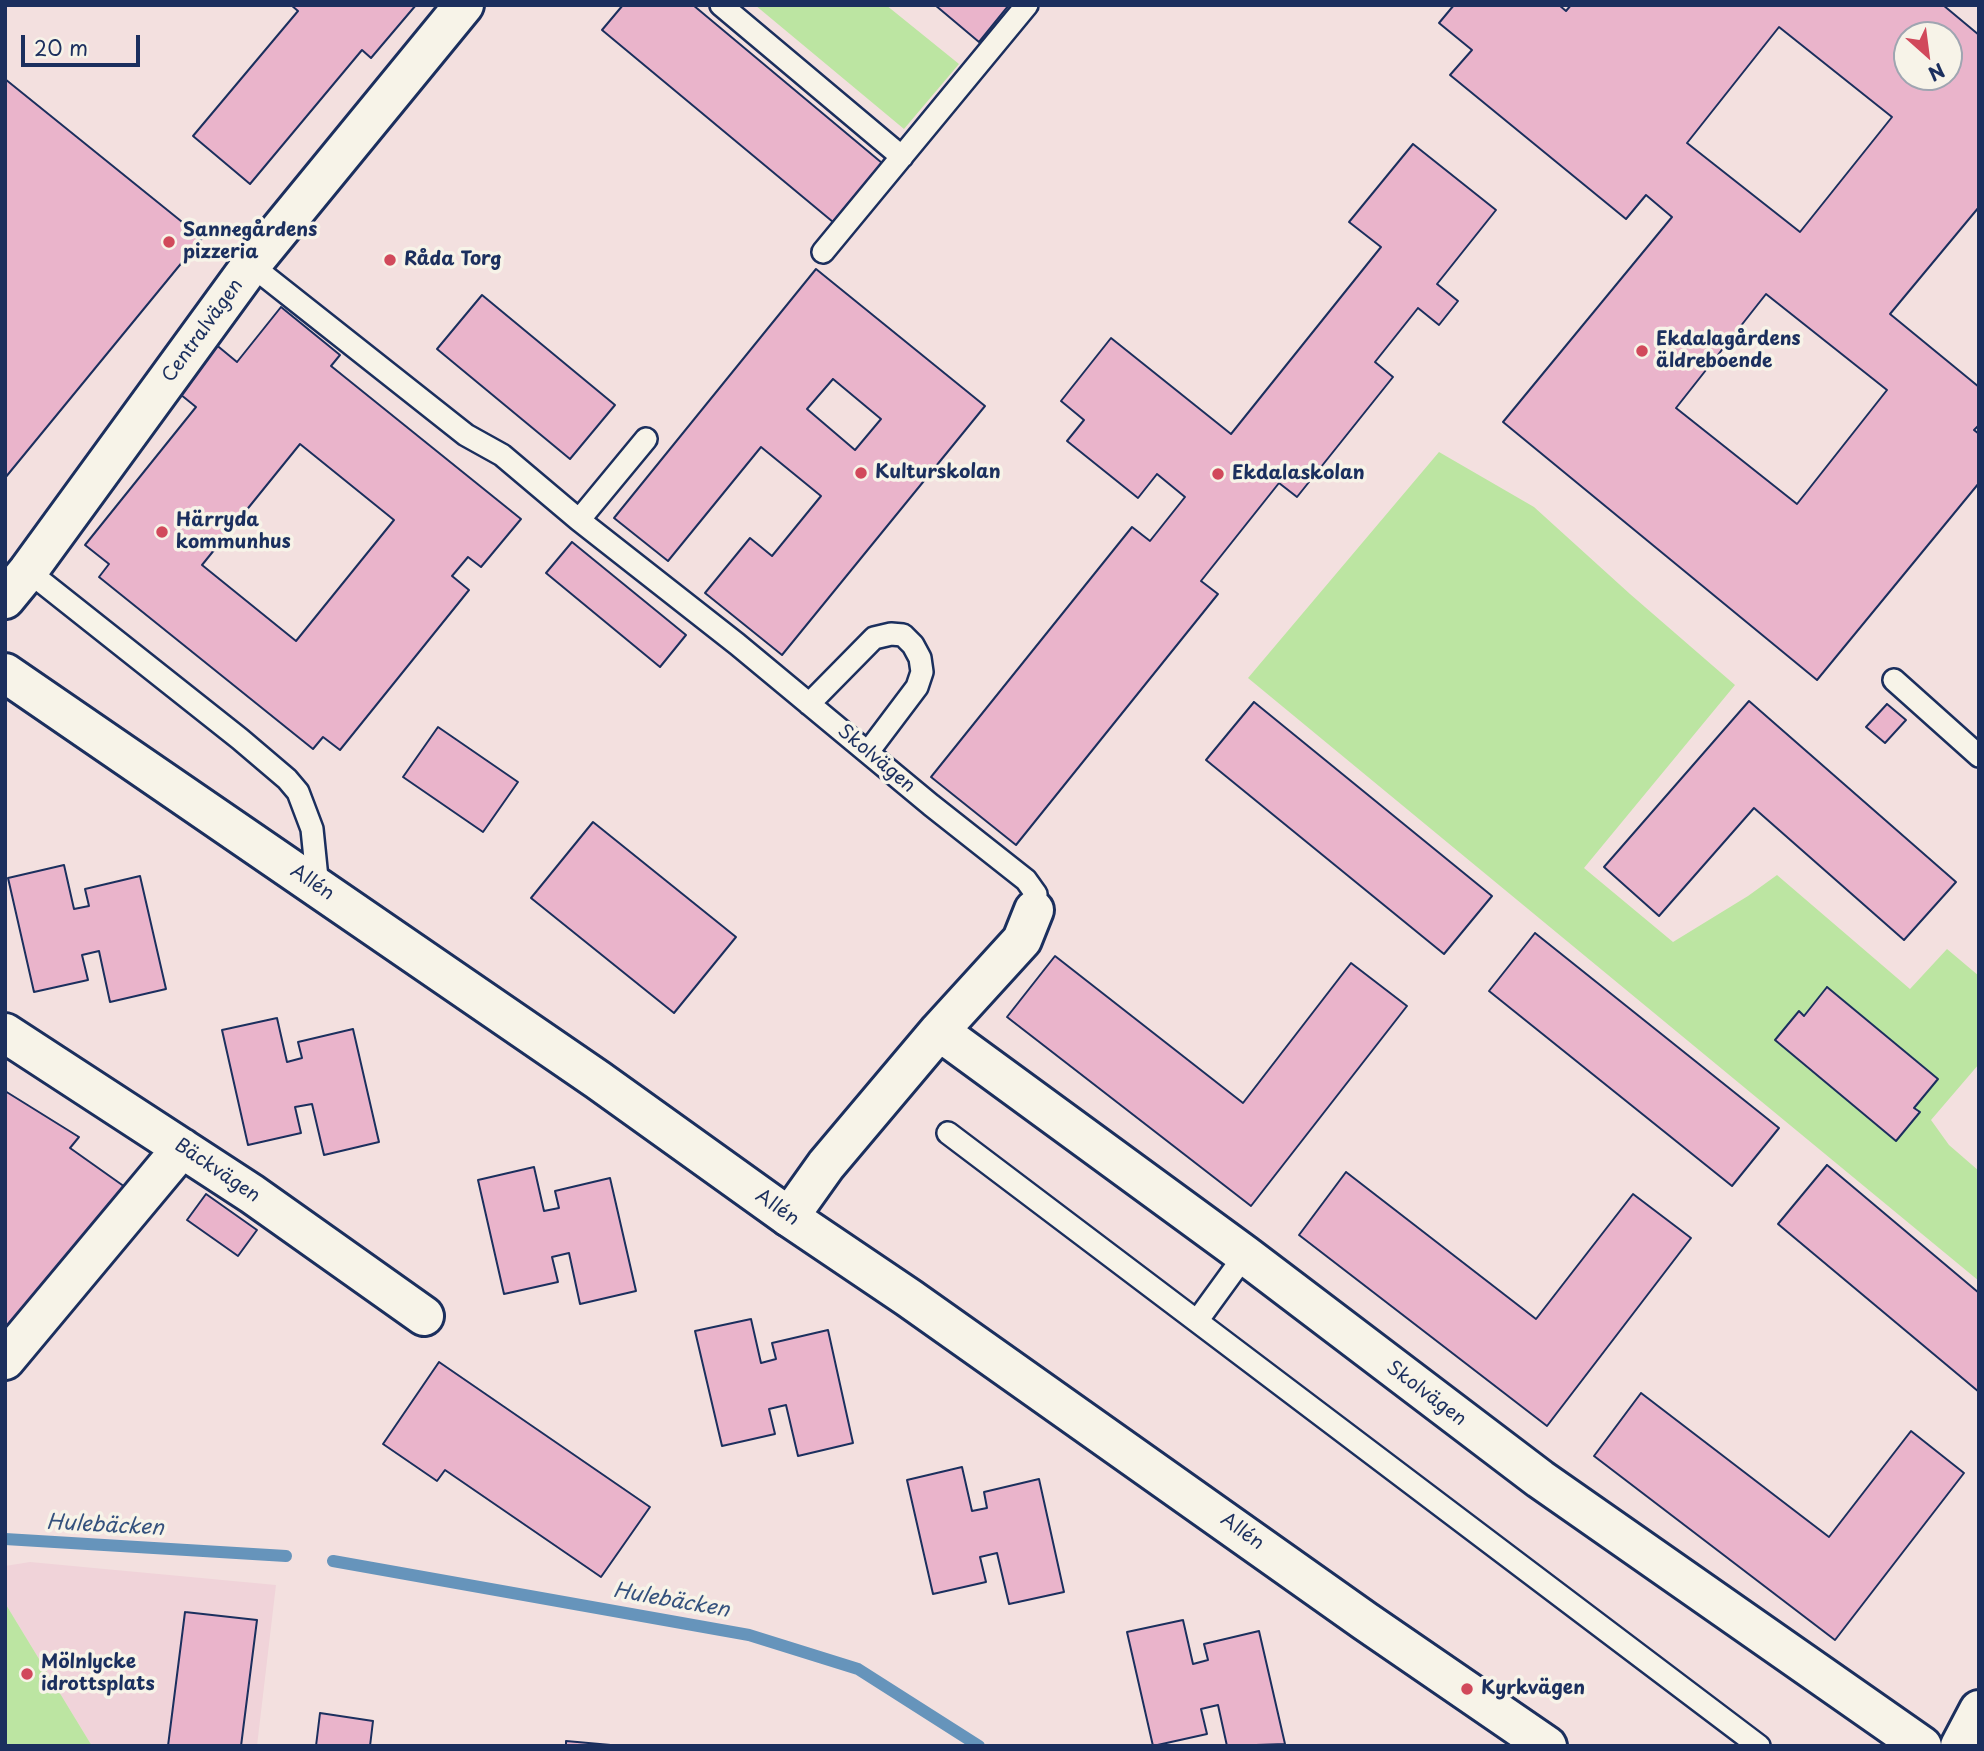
<!DOCTYPE html>
<html>
<head>
<meta charset="utf-8">
<style>
	body { margin:0 }
	#map { position:relative; width:1984px; height:1751px; overflow:hidden; background:#f3e0df; font-family:"Playpen Sans",sans-serif }
	canvas { display:block }
	.frame { position:absolute; inset:0; border:7px solid #1b2f5e; pointer-events:none }
	.north { position:absolute; left:1893px; top:21px; width:70px; height:70px; box-sizing:border-box; background:#f7f3e8; border:2px solid #9fa5b1; border-radius:50%; rotate:152deg; font-size:19px; font-weight:700; line-height:28px; text-align:center; color:#1b2f5e }
	.north::after { content:''; display:block; margin:auto; width:24px; height:32px; background:#d1495b; clip-path:polygon(50% 0,100% 100%,50% 72%,0 100%) }
	.scale { position:absolute; left:21px; top:35px; width:119px; height:32px; box-sizing:border-box; border:4px solid #1b2f5e; border-top:0; padding-left:9px; font-size:21px; line-height:24px; white-space:nowrap; color:#1b2f5e; -webkit-text-stroke:5px #f7f3e8; paint-order:stroke }
</style>
</head>
<body>
<div id="map">
<canvas width="1984" height="1751"></canvas>
<div class="frame"></div>
<div class="north">N</div>
<div class="scale">20 m</div>
</div>
<script>
const ctx = document.querySelector('canvas').getContext('2d');
ctx.lineJoin = 'round';
function paint(path, color) {
  ctx.fillStyle = color;
  ctx.fill(path, 'evenodd');
}
function toPath(rows) {
  const path = new Path2D();
  for (const r of rows) {
    path.moveTo(r[0], r[1]);
    for (let i = 2; i < r.length; i += 2) path.lineTo(r[i], r[i + 1]);
  }
  return path;
}
function stroke(path, color, width, dash) {
  ctx.strokeStyle = color;
  ctx.lineWidth = width;
  ctx.lineCap = dash ? 'butt' : 'round';
  ctx.setLineDash(dash || []);
  ctx.stroke(path);
}
function drawText(font, color, halo, rows, align = 'center') {
  ctx.font = font + ' "Playpen Sans",sans-serif';
  ctx.lineWidth = 7;
  ctx.setLineDash([]);
  ctx.textBaseline = 'middle';
  ctx.strokeStyle = halo;
  ctx.fillStyle = color;
  for (const [text, x, y, turn = 0] of rows) {
    ctx.save();
    ctx.translate(x, y);
    ctx.rotate((+turn || 0) * Math.PI / 180);
    ctx.textAlign = isNaN(turn) ? turn : align;
    if (halo) ctx.strokeText(text, 0, 0);
    ctx.fillText(text, 0, 0);
    ctx.restore();
  }
}
paint(toPath([
	[30,1562,276,1585,257,1746,92,1746,5,1603,5,1566]
]), '#f0d3d9');
paint(toPath([
	[755,5,886,5,959,64,904,129],
	[1439,452,1534,507,1630,594,1735,685,1584,868,1673,942,1748,896,1777,875,1910,989,1947,949,1979,976,1979,1064,1931,1120,1949,1145,1979,1171,1979,1281,1248,678],
	[5,1603,92,1746,5,1746]
]), '#bce5a2');
stroke(toPath([
	[5,1539,286,1556],
	[333,1561,749,1635,858,1669,979,1746]
]), '#6694bb', 12);
const building = toPath([
	[291,5,416,5,371,58,362,50,250,184,193,136,298,11,291,5],
	[623,5,693,5,882,163,833,222,602,30,623,5],
	[935,5,1009,5,979,42,935,5],
	[1454,5,1559,5,1566,11,1571,5,1943,5,1979,35,1979,207,1890,314,1979,387,1979,425,1974,430,1979,434,1979,483,1817,680,1503,422,1672,217,1646,195,1626,219,1450,75,1472,50,1439,23,1454,5],
	[1779,27,1892,117,1800,232,1687,143,1779,27],
	[1907,35,1949,35,1949,77,1907,77,1907,35],
	[1766,294,1887,390,1797,504,1676,408,1766,294],
	[5,79,202,238,5,478,5,79],
	[1413,144,1496,210,1437,284,1458,301,1439,325,1418,308,1375,362,1393,377,1297,497,1279,483,1201,581,1218,594,1016,845,931,777,1132,527,1150,541,1185,497,1157,474,1138,498,1067,441,1084,420,1061,401,1111,338,1231,434,1381,247,1349,222,1413,144],
	[816,269,985,406,782,655,705,593,750,538,772,556,821,496,761,447,668,561,614,518,816,269],
	[833,379,881,419,855,450,807,409,833,379],
	[482,295,615,405,570,459,437,349,482,295],
	[281,307,340,355,331,366,521,519,481,567,468,557,452,576,469,590,340,750,323,737,313,749,99,577,109,564,85,545,196,407,175,390,214,343,237,362,281,307],
	[300,444,394,520,296,641,202,565,300,444],
	[572,542,686,635,660,667,546,573,572,542],
	[1749,701,1956,882,1904,940,1754,808,1659,916,1604,867,1749,701],
	[1254,702,1492,896,1444,954,1206,760,1254,702],
	[1887,704,1906,720,1885,743,1866,727,1887,704],
	[438,727,518,782,483,832,403,777,438,727],
	[593,822,736,937,674,1013,531,898,593,822],
	[64,865,74,909,89,906,85,889,140,876,166,989,110,1002,99,951,82,955,88,980,34,992,8,878,64,865],
	[1535,933,1779,1128,1732,1186,1489,991,1535,933],
	[1055,956,1243,1103,1351,963,1407,1006,1251,1206,1007,1017,1055,956],
	[1827,987,1938,1079,1914,1108,1920,1112,1896,1141,1775,1040,1799,1011,1804,1016,1827,987],
	[277,1018,287,1062,302,1058,298,1042,353,1029,379,1142,324,1155,312,1104,295,1107,301,1133,248,1145,222,1030,277,1018],
	[5,1091,79,1137,70,1148,125,1187,5,1332,5,1091],
	[1827,1165,1979,1293,1979,1392,1778,1224,1827,1165],
	[534,1167,544,1211,559,1208,555,1191,610,1178,636,1291,580,1304,569,1253,552,1257,558,1282,504,1294,478,1180,534,1167],
	[1346,1172,1536,1319,1633,1194,1691,1238,1547,1426,1299,1235,1346,1172],
	[206,1194,257,1230,238,1256,187,1220,206,1194],
	[751,1319,761,1363,776,1359,772,1343,828,1330,853,1443,798,1456,786,1405,769,1409,775,1434,722,1446,695,1331,751,1319],
	[439,1362,650,1507,601,1577,445,1470,437,1481,383,1444,439,1362],
	[1641,1393,1829,1537,1911,1431,1964,1473,1835,1640,1594,1456,1641,1393],
	[962,1467,972,1511,987,1508,984,1492,1039,1479,1064,1592,1009,1604,997,1553,980,1557,986,1582,933,1594,907,1480,962,1467],
	[185,1612,257,1620,241,1746,168,1746,185,1612],
	[1183,1620,1193,1664,1208,1660,1204,1644,1259,1631,1285,1744,1227,1746,1218,1705,1201,1709,1207,1734,1153,1746,1127,1632,1183,1620],
	[320,1713,373,1721,370,1746,316,1746,320,1713],
	[566,1741,622,1746,566,1746,566,1741]
]);
paint(building, '#eab4cb');
stroke(building, '#1b2f5e', 2);
const service = toPath([
	[721,5,902,157],
	[823,252,1027,5],
	[251,265,466,435,502,455,579,520,646,439],
	[579,520,737,644,931,805,1026,880,1036,894,1034,910],
	[28,571,240,739,287,779,298,792,312,829,318,888],
	[1894,680,1979,756],
	[809,704,874,638,891,634,903,635,913,645,920,658,922,672,917,687,868,752],
	[948,1133,1759,1746],
	[1197,1321,1245,1255]
]);
const minor = toPath([
	[5,599,28,571,251,265,464,5],
	[939,1031,1245,1255,1540,1479,1922,1746],
	[5,1033,252,1194,424,1316],
	[789,1217,826,1165,939,1031,1022,940,1034,910],
	[5,1360,182,1148],
	[1960,1746,1979,1710]
]);
const tertiary = toPath([
	[5,673,598,1080,789,1217,909,1298,1365,1621,1547,1746]
]);
stroke(service, '#1b2f5e', 26);
stroke(minor, '#1b2f5e', 44);
stroke(tertiary, '#1b2f5e', 44);
stroke(service, '#f7f3e8', 21);
stroke(minor, '#f7f3e8', 38);
stroke(tertiary, '#f7f3e8', 38);
for (const [x, y, r, color] of [
	[169,242,7,"#d1495b"],
	[390,260,7,"#d1495b"],
	[1642,351,7,"#d1495b"],
	[861,473,7,"#d1495b"],
	[1218,474,7,"#d1495b"],
	[162,532,7,"#d1495b"],
	[27,1674,7,"#d1495b"],
	[1467,1689,7,"#d1495b"]
]) {
  const dot = new Path2D();
  dot.arc(x, y, r, 0, 2 * Math.PI);
  ctx.fillStyle = color;
  ctx.fill(dot);
  stroke(dot, '#f7f3e8', 2.5);
}
drawText('bold 19px', '#1b2f5e', '#f7f3e8', [
	["Sannegårdens",183,231],
	["pizzeria",183,253],
	["Råda Torg",404,260],
	["Ekdalagårdens",1656,340],
	["äldreboende",1656,362],
	["Kulturskolan",875,473],
	["Ekdalaskolan",1232,474],
	["Härryda",176,521],
	["kommunhus",176,543],
	["Mölnlycke",41,1663],
	["idrottsplats",41,1685],
	["Kyrkvägen",1481,1689]
], 'left');
drawText('19px', '#1b2f5e', '#f7f3e8', [
	["Centralvägen",203,331,-54],
	["Skolvägen",876,759,40],
	["Allén",312,883,34],
	["Bäckvägen",217,1171,34],
	["Allén",777,1208,35],
	["Skolvägen",1426,1394,37],
	["Allén",1242,1532,36]
]);
drawText('italic 21px', '#34517d', '#f7f3e8', [
	["Hulebäcken",105,1526,3],
	["Hulebäcken",671,1601,10]
]);
</script>
</body>
</html>
